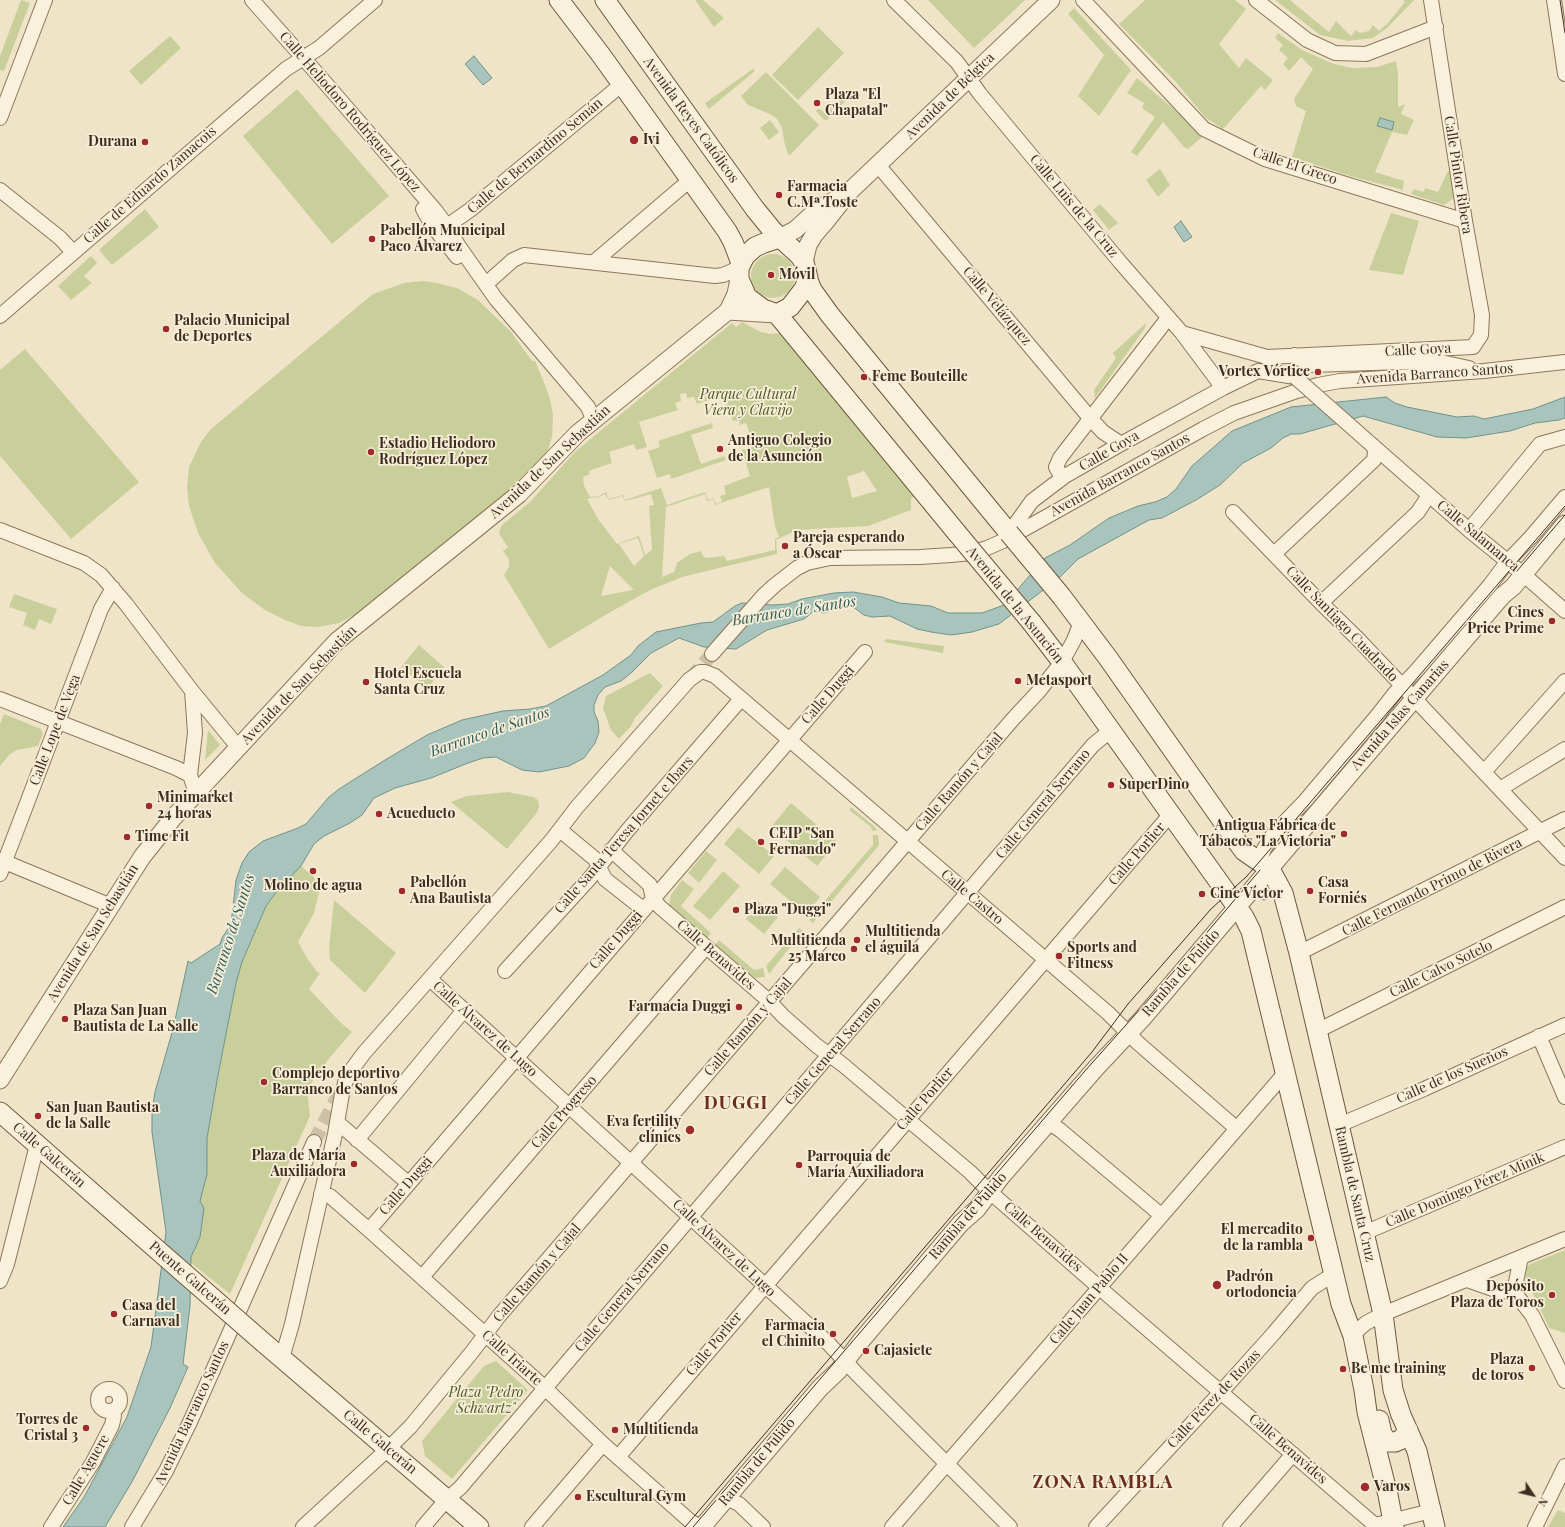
<!DOCTYPE html>
<html>
<head>
<meta charset="utf-8">
<style>
	body { margin:0 }
	#map { position:relative; width:1565px; height:1527px; overflow:hidden; background:#f0e4c8; font-family:"Playfair Display",serif }
	canvas { display:block }
	.north { position:absolute; left:1513px; top:1475px; width:40px; height:40px; -webkit-text-stroke:3px #f7eed8; paint-order:stroke; rotate:125deg; font-size:11px; font-weight:700; line-height:16px; text-align:center; color:#3d2e20 }
	.north::after { content:''; display:block; margin:auto; width:14px; height:18px; background:#3d2e20; clip-path:polygon(50% 0,100% 100%,50% 72%,0 100%) }
</style>
</head>
<body>
<div id="map">
<canvas width="1565" height="1527"></canvas>
<div class="north">N</div>
</div>
<script>
const ctx = document.querySelector('canvas').getContext('2d');
ctx.lineJoin = 'round';
function paint(path, color) {
  ctx.fillStyle = color;
  ctx.fill(path, 'evenodd');
}
function toPath(rows) {
  const path = new Path2D();
  for (const r of rows) {
    if (r.length === 3) {
      path.moveTo(r[0] + r[2], r[1]);
      path.arc(r[0], r[1], r[2], 0, 2 * Math.PI);
      continue;
    }
    path.moveTo(r[0], r[1]);
    for (let i = 2; i < r.length; i += 2) path.lineTo(r[i], r[i + 1]);
  }
  return path;
}
function stroke(path, color, width, dash) {
  ctx.strokeStyle = color;
  ctx.lineWidth = width;
  ctx.lineCap = dash ? 'butt' : 'round';
  ctx.setLineDash(dash || []);
  ctx.stroke(path);
}
function drawText(font, color, halo, rows, align = 'center') {
  ctx.font = font + ' "Playfair Display",serif';
  ctx.lineWidth = 3.5;
  ctx.setLineDash([]);
  ctx.textBaseline = 'middle';
  ctx.strokeStyle = halo;
  ctx.fillStyle = color;
  for (const [text, x, y, turn = 0] of rows) {
    ctx.save();
    ctx.translate(x, y);
    ctx.rotate((+turn || 0) * Math.PI / 180);
    ctx.textAlign = isNaN(turn) ? turn : align;
    if (halo) ctx.strokeText(text, 0, 0);
    ctx.fillText(text, 0, 0);
    ctx.restore();
  }
}
paint(toPath([
	[21,0,30,3,4,71,0,70,0,56],
	[695,0,703,0,724,18,714,27],
	[928,0,1025,0,974,48],
	[1145,0,1235,0,1246,9,1219,44,1239,68,1246,58,1273,80,1265,90,1261,86,1223,129,1205,117,1176,82,1119,24],
	[1275,0,1290,0,1329,32,1336,21,1351,36,1356,30,1360,33,1369,31,1373,25,1379,31,1387,24,1405,2,1403,0,1414,0,1387,28,1373,38,1348,41,1320,35],
	[1074,8,1131,70,1099,116,1078,96,1104,55,1068,14],
	[818,27,844,53,798,100,772,75],
	[1278,33,1302,50,1334,64,1352,68,1377,67,1396,61,1398,74,1398,107,1405,104,1401,114,1414,120,1407,135,1392,132,1375,172,1404,181,1403,190,1350,176,1292,157,1306,111,1296,106,1294,99,1313,69,1301,57,1289,71,1283,64,1288,58,1279,50,1283,45,1275,38],
	[170,36,181,48,141,85,129,71],
	[753,69,755,71,709,109,705,103],
	[766,72,819,125,789,156,785,146,782,128,777,119,770,114,748,105,741,96],
	[1137,78,1181,115,1202,137,1188,149,1184,147,1163,122,1137,156,1131,152,1155,117,1142,108,1144,103,1127,93],
	[297,89,389,196,332,244,243,136],
	[845,95,848,98,827,120,824,120,816,111,818,109,820,109,826,114],
	[770,120,779,132,769,140,760,128],
	[1160,169,1170,185,1158,197,1146,180],
	[1448,171,1452,172,1454,198,1444,205,1411,194,1414,189,1424,192,1425,188,1438,192],
	[1100,204,1118,223,1109,230,1093,210],
	[145,209,159,227,112,265,99,250],
	[1391,213,1419,221,1403,275,1369,270],
	[773,276,22],
	[91,256,97,263,84,276,92,283,71,300,58,286],
	[423,281,437,283,457,288,478,300,511,332,532,361,535,361,547,390,551,403,553,416,552,437,548,450,540,464,533,472,356,614,339,623,318,627,301,626,285,620,265,610,242,593,215,563,198,533,189,506,187,488,189,467,201,442,211,429,373,294,404,283],
	[742,322,761,332,770,334,782,333,915,495,911,499,911,510,868,526,797,530,776,540,777,554,682,577,650,590,607,614,549,649,504,575,509,567,509,559,503,551,508,547,499,534,500,529,502,525,530,502,574,453,588,441,732,323,736,327],
	[686,393,687,398,694,397,697,404,723,395,733,421,739,420,740,425,746,423,752,440,747,443,748,448,742,450,750,476,724,486,726,494,720,496,722,502,716,504,713,498,708,500,705,492,667,505,661,488,625,500,623,495,609,499,606,492,597,497,594,496,590,497,584,486,583,477,590,474,589,472,591,470,612,463,609,452,634,444,636,450,647,447,639,422,678,410,675,403,681,401,680,394],
	[864,471,877,491,852,498,847,477],
	[769,487,775,526,779,537,775,539,775,550,727,561,724,556,706,558,703,556,701,551,690,554,677,563,674,572,662,577,666,507,705,494,707,501,713,499,715,505],
	[605,494,609,500,622,496,625,501,651,494,654,505,649,506,652,550,645,555,639,536,617,544,598,519,587,499,594,497,597,498],
	[638,538,644,556,634,566,619,544],
	[610,566,633,589,633,590,601,596],
	[1146,323,1145,328,1095,398,1094,390,1116,358,1113,353],
	[25,349,139,482,71,539,0,456,0,370],
	[712,423,713,428,691,435,701,464,724,456,726,460,671,479,670,474,657,478,648,451,660,447,658,441],
	[14,594,57,609,51,624,39,619,35,630,23,625,27,613,9,607],
	[886,639,944,646,943,653,884,642],
	[419,645,444,667,428,688,401,667],
	[650,673,663,686,635,718,631,726,619,739,611,730,603,708,606,696],
	[4,714,41,729,43,733,38,746,17,750,10,754,0,766,0,724],
	[208,730,220,745,205,760],
	[508,792,533,797,538,800,539,807,536,814,507,849,451,802,467,796],
	[791,803,837,842,817,866,771,827],
	[851,807,875,827,877,830,872,831,871,827,849,810],
	[738,827,774,856,759,874,724,844],
	[873,835,878,835,879,845,813,923,809,920,810,918,873,845],
	[706,851,717,860,699,883,688,873],
	[301,866,313,876,320,888,314,913,298,942,307,958,317,972,320,973,309,989,341,1023,352,1032,331,1056,307,1089,310,1116,230,1294,191,1263,191,1257,200,1237,200,1201,207,1174,207,1138,218,1075,236,983,242,962,266,906,277,891],
	[785,867,820,897,806,914,770,884],
	[723,871,740,886,710,920,693,906],
	[682,880,694,889,681,906,711,933,707,939,669,907,671,895],
	[334,900,396,953,365,993,330,960,329,948],
	[759,902,778,917,764,934,746,919],
	[799,928,803,931,769,974,766,966],
	[719,940,754,970,763,968,765,977,755,978,715,945],
	[1565,1250,1565,1333,1549,1328,1524,1274,1525,1269,1530,1264],
	[496,1361,528,1390,452,1479,425,1456,422,1441,484,1366],
	[1558,1510,1565,1513,1565,1527,1548,1527]
]), '#c9cf9b');
const water = toPath([
	[474,56,492,78,483,85,465,64,474,56],
	[1380,118,1394,122,1392,130,1377,126,1380,118],
	[1181,221,1192,237,1184,242,1174,227,1181,221],
	[1386,397,1395,403,1407,407,1457,417,1474,416,1484,419,1533,409,1565,397,1565,418,1559,420,1535,423,1510,431,1466,438,1437,437,1363,416,1300,434,1291,434,1283,438,1271,448,1243,463,1220,485,1196,500,1162,518,1149,520,1078,559,1059,578,999,624,972,632,951,635,931,632,917,629,890,616,872,617,864,615,852,606,845,606,824,613,814,611,804,619,767,630,736,649,704,647,679,638,651,653,631,673,621,681,605,687,598,695,594,705,594,712,598,721,599,732,595,743,584,758,569,766,539,772,522,770,496,757,483,758,468,763,431,778,395,788,374,798,362,815,350,823,324,836,314,844,301,866,277,891,266,906,242,962,236,983,218,1075,207,1138,207,1174,200,1201,204,1208,200,1237,191,1257,190,1306,183,1364,188,1367,170,1408,133,1480,105,1527,63,1527,84,1497,127,1417,151,1347,166,1232,152,1132,152,1111,155,1092,173,1029,188,961,191,963,220,944,222,938,231,924,236,880,242,863,249,852,263,841,298,828,306,824,329,797,339,789,385,760,427,735,462,720,503,711,530,709,546,706,603,675,631,655,638,646,656,632,701,623,713,622,735,606,742,603,773,605,788,604,802,599,834,593,853,592,882,597,899,603,931,606,948,613,982,613,1004,605,1045,558,1070,545,1109,518,1138,506,1155,502,1167,497,1176,489,1192,466,1232,431,1291,407,1386,397],
	[1264,894,6]
]);
paint(water, '#a9c4bc');
stroke(water, '#6f938a', 1);
stroke(toPath([
	[690,679,712,654],
	[314,1142,342,1088]
]), '#ccc0a6', 14, [14, 7]);
const minor = toPath([
	[252,0,321,78,435,210,447,226,458,245,496,299,588,407,593,419],
	[894,0,957,62,980,94,1120,262,1182,333,1223,388],
	[1083,0,1204,129,1265,159,1465,221],
	[1256,0,1307,40,1335,53,1366,54,1436,27],
	[1554,0,1565,74],
	[0,118,45,0],
	[878,165,1090,418,1103,432,1121,444],
	[0,190,60,238,73,252],
	[423,209,432,225,457,257],
	[447,226,470,210,621,85],
	[594,262,690,180],
	[486,284,513,260,524,255,715,276,723,275,739,268],
	[0,316,286,69,319,48,375,0],
	[1182,333,1267,357,1275,361],
	[1294,355,1310,365,1436,361,1469,368],
	[1267,357,1473,347,1481,335,1482,315,1465,221,1431,0],
	[1372,445,1469,530,1523,574,1565,611],
	[1065,476,1060,474,1056,467,1060,458,1168,318],
	[1233,512,1321,603,1358,639,1565,858],
	[0,530,84,563,101,575,126,604,192,691,238,747],
	[1469,530,1540,444,1565,437],
	[1009,533,1032,501,1065,476,1121,444,1223,388,1258,371,1295,377],
	[1274,554,1374,460,1375,452,1374,447],
	[1321,603,1418,512,1429,495],
	[712,654,763,596,775,585,797,568,807,563,830,558,920,557,951,555,971,553,987,548,1003,541,1203,429,1234,413,1297,391,1318,385,1340,381,1484,371,1565,362],
	[0,699,176,768,190,775,196,793],
	[1484,772,1565,681],
	[190,775,195,733,192,691],
	[1500,789,1565,749],
	[560,830,595,859,605,879,643,909],
	[611,850,650,885,653,899,660,907,769,1001,783,1016,817,1046,842,1064,970,1172,990,1192,1109,1296,1375,1525,1431,1511],
	[0,860,111,906],
	[1259,861,1264,849,1274,833,1305,801,1377,716,1395,693,1417,670,1490,585,1508,561,1531,537,1565,497],
	[0,874,101,609,113,588],
	[1299,953,1565,819],
	[505,971,590,878,627,831,741,699],
	[430,979,828,1343,857,1374,1010,1527],
	[1317,1031,1565,907],
	[1539,1036,1565,1097],
	[337,1122,408,1183],
	[1047,1124,1054,1126,1060,1130,1161,1215],
	[1339,1125,1424,1089,1565,1025],
	[357,1140,464,1010],
	[321,1194,330,1196,369,1230,545,1388,603,1444,690,1521,699,1527],
	[369,1230,865,652],
	[1364,1233,1565,1147],
	[422,1277,706,947],
	[1467,1280,1498,1291,1514,1292,1521,1257],
	[0,1281,7,1264,37,1145],
	[1514,1292,1532,1315,1565,1381],
	[1353,1336,1359,1329,1366,1323,1383,1314,1565,1239],
	[282,1358,292,1324,335,1134,342,1094,345,1083,350,1072,364,1053,551,841,577,807,689,680,700,672,705,672,715,676,1108,1013,1138,1043,1236,1128],
	[109,1400,11],
	[618,1457,1170,815],
	[726,1498,739,1504,763,1527],
	[51,1527,93,1462,112,1425,114,1416,113,1410],
	[132,1527,166,1471,190,1422,314,1142],
	[303,1527,388,1449,411,1426,472,1352,499,1316,1013,719,1039,691,1062,662,1074,640,1081,622],
	[423,1527,447,1499,460,1488,1093,745,1110,731],
	[532,1527,603,1444],
	[892,1527,1286,1072],
	[1096,1527,1221,1392,1274,1333,1312,1288,1326,1279,1335,1277],
	[1230,1527,1293,1454],
	[1535,1527,1565,1466]
]);
const tertiary = toPath([
	[779,238,795,230,817,210,842,196],
	[804,262,808,245,814,235,826,221,849,192,1051,0],
	[728,311,776,314],
	[0,1080,142,857,173,818,337,641,519,494,578,433,728,311,736,294,739,279],
	[702,1527,820,1388,839,1370,860,1342,961,1223,977,1209,1001,1177,1096,1068,1142,1019,1316,814,1502,596,1513,587,1565,524]
]);
const secondary = toPath([
	[559,0,601,55,727,231,733,242,741,263],
	[605,0,755,209,773,231,799,255,804,262,808,278,804,289,790,307,777,314,763,309,747,297,739,279,739,268,745,256,755,247,764,243,779,238],
	[808,280,812,290,830,315,1009,533],
	[777,314,957,533],
	[1062,597,1108,658,1238,843,1244,851,1270,869,1283,893,1299,953,1383,1314,1393,1390,1401,1415,1417,1451,1435,1527],
	[1032,623,1062,662,1244,917,1251,931,1341,1304,1353,1336,1364,1390,1367,1412,1388,1495,1394,1527],
	[0,1112,98,1198],
	[264,1343,479,1527],
	[1379,1420,1382,1434,1388,1442,1395,1442,1402,1439,1408,1430]
]);
stroke(minor, '#8d765c', 16);
stroke(tertiary, '#8d765c', 19);
stroke(secondary, '#6f573f', 21);
stroke(minor, '#faf1dc', 14);
stroke(tertiary, '#faf1dc', 17);
stroke(secondary, '#faf1dc', 19);
stroke(toPath([
	[1560,0,1565,33],
	[1517,571,1565,515],
	[685,1527,1092,1052,1128,1004,1211,909,1247,876,1260,861,1565,506],
	[693,1527,1084,1072,1175,970,1260,870]
]), '#3d2e20', 1);
const minorBridge = toPath([
	[1295,377,1372,445]
]);
const secondaryBridge = toPath([
	[957,533,1032,623],
	[1009,533,1062,597],
	[98,1198,264,1343]
]);
stroke(minorBridge, '#8d765c', 16, []);
stroke(secondaryBridge, '#6f573f', 21, []);
stroke(minorBridge, '#faf1dc', 14);
stroke(secondaryBridge, '#faf1dc', 19);
for (const [x, y, r, color] of [
	[817,103,4,"#9e2a2b"],
	[634,140,5,"#9e2a2b"],
	[145,142,4,"#9e2a2b"],
	[779,195,4,"#9e2a2b"],
	[372,239,4,"#9e2a2b"],
	[771,275,4,"#9e2a2b"],
	[166,329,4,"#9e2a2b"],
	[1318,372,4,"#9e2a2b"],
	[864,377,4,"#9e2a2b"],
	[720,449,4,"#9e2a2b"],
	[371,452,4,"#9e2a2b"],
	[785,546,4,"#9e2a2b"],
	[1552,621,4,"#9e2a2b"],
	[1018,681,4,"#9e2a2b"],
	[366,682,4,"#9e2a2b"],
	[1111,785,4,"#9e2a2b"],
	[149,806,4,"#9e2a2b"],
	[379,814,4,"#9e2a2b"],
	[1344,834,4,"#9e2a2b"],
	[127,837,4,"#9e2a2b"],
	[761,842,4,"#9e2a2b"],
	[313,871,4,"#9e2a2b"],
	[402,891,4,"#9e2a2b"],
	[1310,891,4,"#9e2a2b"],
	[1202,894,4,"#9e2a2b"],
	[736,910,4,"#9e2a2b"],
	[857,940,4,"#9e2a2b"],
	[854,949,4,"#9e2a2b"],
	[1059,956,4,"#9e2a2b"],
	[739,1007,4,"#9e2a2b"],
	[65,1019,4,"#9e2a2b"],
	[264,1082,4,"#9e2a2b"],
	[38,1116,4,"#9e2a2b"],
	[690,1130,5,"#9e2a2b"],
	[354,1164,4,"#9e2a2b"],
	[799,1165,4,"#9e2a2b"],
	[1311,1238,4,"#9e2a2b"],
	[1217,1285,5,"#9e2a2b"],
	[1552,1295,4,"#9e2a2b"],
	[114,1314,4,"#9e2a2b"],
	[833,1334,4,"#9e2a2b"],
	[866,1351,4,"#9e2a2b"],
	[1532,1368,4,"#9e2a2b"],
	[1343,1369,4,"#9e2a2b"],
	[86,1428,4,"#9e2a2b"],
	[615,1430,4,"#9e2a2b"],
	[1365,1487,5,"#9e2a2b"],
	[578,1497,4,"#9e2a2b"]
]) {
  const dot = new Path2D();
  dot.arc(x, y, r, 0, 2 * Math.PI);
  ctx.fillStyle = color;
  ctx.fill(dot);
  stroke(dot, '#f7eed8', 1.5);
}
drawText('bold 14px', '#3d2e20', '#f7eed8', [
	["Plaza \"El",825,95],
	["Chapatal\"",825,111],
	["Ivi",643,140],
	["Durana",137,142,"right"],
	["Farmacia",787,187],
	["C.Mª.Toste",787,203],
	["Pabellón Municipal",380,231],
	["Paco Álvarez",380,247],
	["Móvil",779,275],
	["Palacio Municipal",174,321],
	["de Deportes",174,337],
	["Vortex Vórtice",1310,372,"right"],
	["Feme Bouteille",872,377],
	["Antiguo Colegio",728,441],
	["de la Asunción",728,457],
	["Estadio Heliodoro",379,444],
	["Rodríguez López",379,460],
	["Pareja esperando",793,538],
	["a Óscar",793,554],
	["Cines",1544,613,"right"],
	["Price Prime",1544,629,"right"],
	["Hotel Escuela",374,674],
	["Santa Cruz",374,690],
	["Metasport",1026,681],
	["SuperDino",1119,785],
	["Minimarket",157,798],
	["24 horas",157,814],
	["Acueducto",387,814],
	["Antigua Fábrica de",1336,826,"right"],
	["Tábacos \"La Victoria\"",1336,842,"right"],
	["CEIP \"San",769,834],
	["Fernando\"",769,850],
	["Time Fit",135,837],
	["Pabellón",410,883],
	["Ana Bautista",410,899],
	["Casa",1318,883],
	["Forniés",1318,899],
	["Molino de agua",313,886,"center"],
	["Cine Víctor",1210,894],
	["Plaza \"Duggi\"",744,910],
	["Multitienda",865,932],
	["el águila",865,948],
	["Multitienda",846,941,"right"],
	["25 Marco",846,957,"right"],
	["Sports and",1067,948],
	["Fitness",1067,964],
	["Farmacia Duggi",731,1007,"right"],
	["Plaza San Juan",73,1011],
	["Bautista de La Salle",73,1027],
	["Complejo deportivo",272,1074],
	["Barranco de Santos",272,1090],
	["San Juan Bautista",46,1108],
	["de la Salle",46,1124],
	["Eva fertility",681,1122,"right"],
	["clínics",681,1138,"right"],
	["Plaza de María",346,1156,"right"],
	["Auxiliadora",346,1172,"right"],
	["Parroquia de",807,1157],
	["María Auxiliadora",807,1173],
	["El mercadito",1303,1230,"right"],
	["de la rambla",1303,1246,"right"],
	["Padrón",1226,1277],
	["ortodoncia",1226,1293],
	["Depósito",1544,1287,"right"],
	["Plaza de Toros",1544,1303,"right"],
	["Casa del",122,1306],
	["Carnaval",122,1322],
	["Farmacia",825,1326,"right"],
	["el Chinito",825,1342,"right"],
	["Cajasiete",874,1351],
	["Plaza",1524,1360,"right"],
	["de toros",1524,1376,"right"],
	["Be me training",1351,1369],
	["Torres de",78,1420,"right"],
	["Cristal 3",78,1436,"right"],
	["Multitienda",623,1430],
	["Varos",1374,1487],
	["Escultural Gym",586,1497]
], 'left');
drawText('14px', '#3d2e20', '#f7eed8', [
	["Avenida de Bélgica",950,96,-44],
	["Calle Heliodoro Rodríguez López",350,112,49],
	["Avenida Reyes Católicos",691,120,54],
	["Calle de Bernardino Semán",535,156,-40],
	["Calle El Greco",1295,166,19],
	["Calle Pintor Ribera",1458,175,81],
	["Calle de Eduardo Zamacois",150,185,-41],
	["Calle Luis de la Cruz",1074,206,50],
	["Calle Velázquez",997,306,50],
	["Calle Goya",1418,350,-3],
	["Avenida Barranco Santos",1435,374,-4],
	["Calle Goya",1109,451,-30],
	["Avenida de San Sebastián",550,462,-43],
	["Avenida Barranco Santos",1120,475,-29],
	["Calle Salamanca",1478,536,40],
	["Avenida de la Asunción",1015,605,51],
	["Calle Santiago Cuadrado",1342,624,46],
	["Avenida de San Sebastián",299,685,-46],
	["Calle Duggi",828,695,-49],
	["Avenida Islas Canarias",1400,715,-49],
	["Calle Lope de Vega",55,730,-69],
	["Calle Ramón y Cajal",959,782,-49],
	["Calle General Serrano",1043,804,-50],
	["Calle Santa Teresa Jornet e Ibars",624,835,-49],
	["Calle Porlier",1137,854,-49],
	["Calle Fernando Primo de Rivera",1432,887,-27],
	["Calle Castro",972,897,40],
	["Avenida de San Sebastián",93,933,-58],
	["Calle Duggi",616,940,-49],
	["Calle Benavides",716,955,41],
	["Calle Calvo Sotelo",1441,969,-26],
	["Rambla de Pulido",1181,973,-49],
	["Calle Ramón y Cajal",748,1027,-49],
	["Calle Álvarez de Lugo",485,1029,42],
	["Calle General Serrano",833,1051,-49],
	["Calle de los Sueños",1452,1075,-24],
	["Calle Porlier",925,1099,-49],
	["Calle Progreso",564,1112,-49],
	["Calle Galcerán",49,1155,41],
	["Calle Duggi",406,1186,-49],
	["Calle Domingo Pérez Minik",1465,1190,-23],
	["Rambla de Santa Cruz",1355,1194,77],
	["Rambla de Pulido",968,1216,-49],
	["Calle Benavides",1043,1237,41],
	["Calle Álvarez de Lugo",724,1248,43],
	["Calle Ramón y Cajal",537,1273,-49],
	["Puente Galcerán",190,1278,41],
	["Calle General Serrano",622,1297,-50],
	["Calle Juan Pablo II",1089,1299,-50],
	["Calle Porlier",714,1344,-50],
	["Calle Iriarte",512,1358,42],
	["Calle Pérez de Rozas",1214,1399,-47],
	["Avenida Barranco Santos",192,1413,-65],
	["Calle Galcerán",380,1442,40],
	["Calle Benavides",1288,1449,41],
	["Rambla de Pulido",757,1462,-50],
	["Calle Aguere",86,1470,-60]
]);
drawText('italic 14px', '#4d5a26', '#f7eed8', [
	["Parque Cultural",748,395],
	["Viera y Clavijo",748,411],
	["Plaza \"Pedro",486,1393],
	["Schwartz\"",486,1409]
]);
drawText('italic 15px', '#2f5d5a', '#f7eed8', [
	["Barranco de Santos",794,611,-9],
	["Barranco de Santos",490,732,-19],
	["Barranco de Santos",231,934,-72]
]);
ctx.letterSpacing = '1px';
drawText('bold 18px', '#6b2e1e', '#f7eed8', [
	["DUGGI",736,1103],
	["ZONA RAMBLA",1103,1482]
]);
ctx.letterSpacing = '0px';
</script>
</body>
</html>
